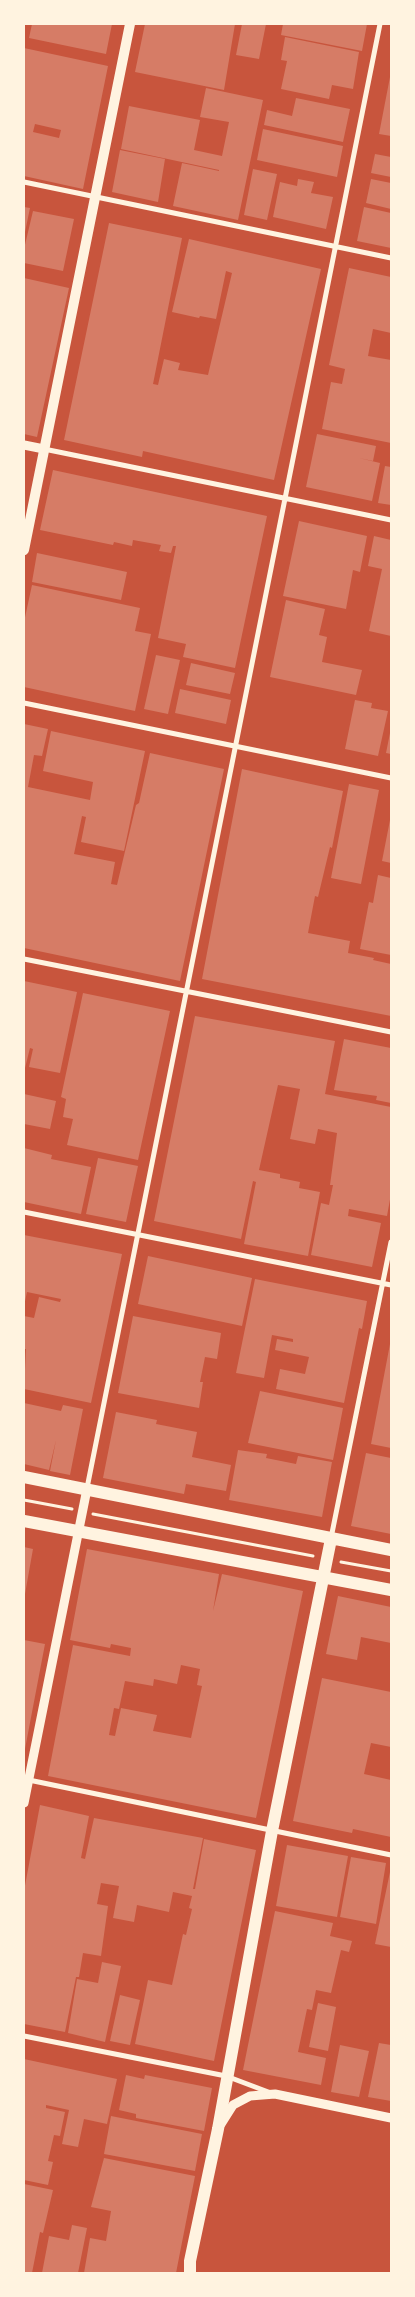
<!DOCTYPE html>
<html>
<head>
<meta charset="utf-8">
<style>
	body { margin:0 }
	#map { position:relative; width:415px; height:2297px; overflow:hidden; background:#c8553d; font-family:"PT Sans",sans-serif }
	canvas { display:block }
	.frame { position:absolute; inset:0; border:25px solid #fff3e0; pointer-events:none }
</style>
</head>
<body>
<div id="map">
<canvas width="415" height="2297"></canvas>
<div class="frame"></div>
</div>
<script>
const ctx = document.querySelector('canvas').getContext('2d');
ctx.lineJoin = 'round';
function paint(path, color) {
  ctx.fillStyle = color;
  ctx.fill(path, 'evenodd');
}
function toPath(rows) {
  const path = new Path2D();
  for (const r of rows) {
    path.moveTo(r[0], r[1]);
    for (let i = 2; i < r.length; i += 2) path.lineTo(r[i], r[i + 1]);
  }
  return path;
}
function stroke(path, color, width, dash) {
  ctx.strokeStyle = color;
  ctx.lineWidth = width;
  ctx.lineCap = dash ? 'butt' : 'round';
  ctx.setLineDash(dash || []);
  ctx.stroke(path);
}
paint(toPath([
	[32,24,112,24,106,54,29,38],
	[145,24,235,24,224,90,135,72],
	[242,24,266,24,259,59,236,55],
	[283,24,367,24,362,51,281,35],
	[285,37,359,52,353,89,332,85,329,99,281,89,287,61,281,60],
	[24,48,108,66,83,189,24,176],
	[35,124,61,130,59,138,33,132],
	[390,77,391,77,391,136,379,134],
	[206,88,263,100,238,220,173,206,182,163,219,171,219,170,121,149,129,106,200,120,194,150,222,156,229,122,200,117],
	[296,98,350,109,343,142,264,125,267,110,292,116],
	[263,129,343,146,337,177,257,160],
	[120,150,165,159,158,202,112,192],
	[375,154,391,157,391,177,371,173],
	[253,169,277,174,267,220,244,215],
	[298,179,314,182,311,193,333,197,326,229,273,217,280,182,297,186],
	[371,179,391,183,391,209,366,203],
	[24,207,30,208,25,232,24,232],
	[364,207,391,213,391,248,357,241],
	[33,211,74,219,63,271,24,263,24,249],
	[109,223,182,238,153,384,158,385,164,359,180,363,178,370,208,375,232,273,226,271,216,319,200,316,199,318,172,312,189,239,321,269,274,480,143,451,142,457,64,440],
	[349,268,391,277,391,333,373,329,368,356,391,360,391,443,322,429,331,382,342,384,345,369,329,365],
	[24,278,69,288,37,437,24,434],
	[317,434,376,446,373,461,359,458,380,463,372,501,306,487],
	[385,466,391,467,391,505,378,503],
	[53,470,267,516,235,668,183,657,186,644,158,638,176,546,173,546,171,553,159,551,161,545,133,540,132,546,114,542,113,545,40,530],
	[299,521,367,536,360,572,353,570,346,609,283,596],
	[374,536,391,540,391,636,369,631,382,569,368,566],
	[37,553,127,572,121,600,32,582],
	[32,585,140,608,135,631,151,634,135,711,24,687,24,622],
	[286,600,325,609,319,635,327,637,322,662,362,670,356,695,270,677],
	[156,655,180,660,168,714,144,709],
	[191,663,235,673,230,694,186,685],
	[180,689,231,700,226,724,175,713],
	[355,700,372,703,371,708,388,711,378,756,345,749],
	[24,724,48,729,42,756,34,755,28,787,90,800,93,782,43,771,51,731,145,751,124,851,81,842,86,817,82,816,74,854,115,862,111,884,117,885,136,805,139,803,150,753,224,769,180,981,24,948],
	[390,733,391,733,391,754,386,753],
	[242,769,343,791,332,848,330,847,318,897,315,896,308,933,350,941,348,953,374,958,373,960,391,964,391,1016,202,979],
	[349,784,379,790,361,884,331,878],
	[390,820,391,820,391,863,382,861],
	[378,875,391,878,391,955,360,949,369,902,373,903],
	[24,981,77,992,60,1073,29,1067,33,1049,30,1048,24,1072],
	[83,993,170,1011,138,1160,67,1145,73,1119,63,1117,66,1099,61,1097],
	[195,1016,335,1041,325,1094,391,1107,391,1194,387,1216,349,1209,348,1216,381,1223,372,1267,311,1255,321,1203,329,1205,333,1185,330,1185,337,1133,318,1129,315,1144,290,1139,300,1089,278,1085,259,1170,280,1174,280,1178,300,1182,299,1188,320,1192,308,1256,244,1244,256,1182,253,1181,241,1239,154,1221],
	[344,1039,391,1048,391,1103,376,1100,377,1096,334,1090],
	[24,1094,56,1101,50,1129,24,1124],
	[24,1148,52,1155,51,1159,91,1167,81,1214,24,1202],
	[98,1158,138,1166,126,1222,86,1214],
	[24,1235,122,1254,91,1403,24,1389,26,1349,24,1349,24,1316,34,1318,39,1297,60,1302,61,1299,27,1292,24,1306],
	[148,1256,252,1278,242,1326,138,1304],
	[255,1279,367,1301,362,1329,359,1328,344,1403,276,1389,280,1369,305,1374,309,1357,275,1350,277,1339,293,1342,293,1339,272,1335,264,1378,236,1373],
	[133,1316,221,1333,217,1359,205,1357,200,1382,203,1382,199,1408,118,1393],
	[390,1344,391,1344,391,1448,371,1444],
	[260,1391,343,1408,333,1460,248,1443],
	[24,1403,61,1411,63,1405,83,1409,70,1475,50,1471,56,1440,49,1470,24,1464],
	[116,1412,157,1420,156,1424,197,1432,192,1457,231,1465,226,1491,186,1484,184,1494,103,1478],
	[238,1450,267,1454,266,1458,296,1464,298,1456,332,1462,322,1517,229,1500],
	[366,1453,391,1458,391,1534,351,1526],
	[24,1547,33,1549,25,1594,24,1594],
	[87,1549,219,1574,213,1611,222,1574,303,1591,256,1818,48,1776,73,1645,130,1656,131,1648,111,1644,110,1648,70,1640],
	[181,1665,200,1669,197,1685,202,1686,191,1738,153,1731,157,1715,121,1708,115,1736,109,1735,114,1708,119,1709,125,1681,153,1686,154,1679,177,1684],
	[338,1596,391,1607,391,1643,361,1637,357,1660,326,1654],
	[24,1640,45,1644,25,1749,24,1749],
	[322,1678,391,1692,391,1747,371,1743,364,1774,391,1780,391,1837,353,1829,352,1833,293,1821],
	[40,1805,89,1816,81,1858,85,1859,94,1818,203,1838,193,1889,195,1889,204,1839,256,1850,214,2061,135,2044,148,1980,172,1985,183,1934,186,1935,192,1909,189,1908,192,1896,173,1892,169,1912,137,1905,134,1922,113,1918,119,1886,101,1883,97,1904,108,1906,101,1956,83,1953,79,1977,76,1977,65,2032,24,2024,24,1891],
	[287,1845,348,1856,337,1917,276,1906],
	[351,1857,386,1863,376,1924,340,1917],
	[390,1872,391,1872,391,1947,375,1944],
	[275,1911,333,1923,330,1936,352,1941,349,1952,341,1950,331,1993,316,1990,312,2010,307,2009,298,2052,326,2058,321,2085,243,2070],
	[102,1962,121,1966,105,2042,68,2033,77,1979,98,1983],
	[120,1995,140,2000,130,2045,110,2041],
	[318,2003,336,2007,328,2051,309,2047],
	[379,2043,391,2045,391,2101,368,2097],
	[340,2045,369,2051,359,2097,331,2092],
	[24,2059,117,2079,107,2124,84,2119,78,2147,62,2144,69,2110,46,2105,46,2108,65,2112,60,2136,54,2135,48,2161,53,2162,48,2185,24,2180],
	[126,2075,144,2079,145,2075,212,2088,204,2131,136,2118,136,2114,119,2110],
	[111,2116,202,2134,195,2171,104,2154],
	[104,2158,195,2176,176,2273,84,2273,90,2238,106,2241,111,2211,91,2207],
	[24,2184,53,2190,43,2233,40,2232,32,2273,24,2273],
	[72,2225,87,2228,78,2273,42,2273,49,2236,69,2240]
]), '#d67c66');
stroke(toPath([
	[24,1500,72,1509],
	[93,1514,313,1556],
	[341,1562,391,1571]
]), '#fff3e0', 3);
stroke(toPath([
	[24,182,391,258],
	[44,449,391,520],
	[24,703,391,778],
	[24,959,391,1032],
	[24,1212,391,1285],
	[87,1488,380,24],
	[331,1538,391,1242],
	[24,1779,391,1855],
	[24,2036,226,2076,271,2093]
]), '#fff3e0', 5);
stroke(toPath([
	[24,445,44,449],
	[24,1803,87,1489],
	[221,2124,233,2105,250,2096,275,2094,391,2118]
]), '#fff3e0', 9);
stroke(toPath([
	[24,550,130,24]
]), '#fff3e0', 10);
stroke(toPath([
	[24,1477,391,1550],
	[24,1521,391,1590],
	[190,2273,190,2261,218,2129,272,1831,331,1539]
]), '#fff3e0', 12);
</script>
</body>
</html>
